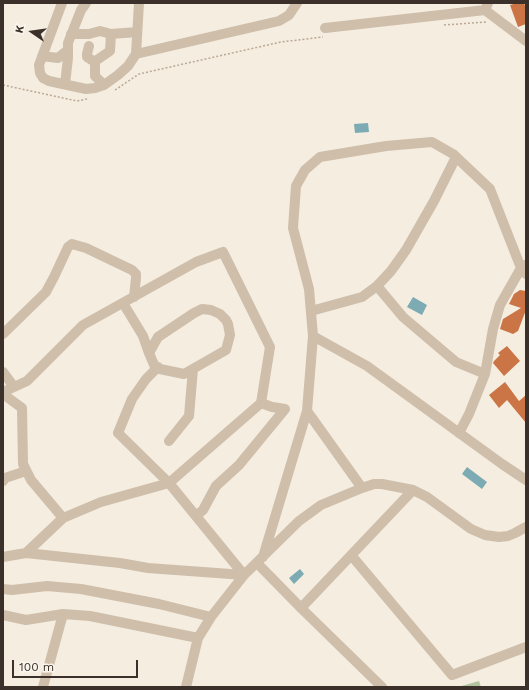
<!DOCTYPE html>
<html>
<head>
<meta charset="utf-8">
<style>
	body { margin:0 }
	#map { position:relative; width:529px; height:690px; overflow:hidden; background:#f4ede0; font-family:"Work Sans",sans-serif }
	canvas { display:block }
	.frame { position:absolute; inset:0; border:4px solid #3b312a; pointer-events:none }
	.north { position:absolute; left:12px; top:12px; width:40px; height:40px; -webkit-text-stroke:3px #fbf6ed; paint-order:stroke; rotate:283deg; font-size:11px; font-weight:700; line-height:16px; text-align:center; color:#3b312a }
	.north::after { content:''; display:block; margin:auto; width:14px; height:18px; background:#3b312a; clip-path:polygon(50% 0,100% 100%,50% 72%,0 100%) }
	.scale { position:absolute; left:12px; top:660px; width:126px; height:18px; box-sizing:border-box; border:2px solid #3b312a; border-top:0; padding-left:5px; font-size:12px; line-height:14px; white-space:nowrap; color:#3b312a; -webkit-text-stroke:3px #fbf6ed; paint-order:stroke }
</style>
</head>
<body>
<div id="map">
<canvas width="529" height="690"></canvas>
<div class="frame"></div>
<div class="north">K</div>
<div class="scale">100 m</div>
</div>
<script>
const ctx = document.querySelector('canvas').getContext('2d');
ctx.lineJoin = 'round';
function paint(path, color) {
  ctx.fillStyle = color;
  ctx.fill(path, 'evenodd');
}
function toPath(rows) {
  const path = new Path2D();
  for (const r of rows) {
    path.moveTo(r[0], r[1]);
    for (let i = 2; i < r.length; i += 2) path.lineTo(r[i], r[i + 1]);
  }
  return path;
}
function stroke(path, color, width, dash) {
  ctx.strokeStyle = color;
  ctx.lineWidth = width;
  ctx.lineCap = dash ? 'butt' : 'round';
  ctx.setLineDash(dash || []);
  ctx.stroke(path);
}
paint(toPath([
	[479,681,481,687,458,687]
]), '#b3c59e');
paint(toPath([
	[368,123,369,132,355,133,354,124],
	[413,297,427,305,422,315,407,307],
	[467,467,487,482,482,489,462,474],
	[300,569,304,574,294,584,289,578]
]), '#7dabb3');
paint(toPath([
	[517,3,524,3,526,8,526,24,518,27,510,5],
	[520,290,526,291,526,310,518,331,513,334,500,329,503,319,521,308,509,304,514,294],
	[507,346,520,361,504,376,493,363,494,361,500,355,498,353],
	[505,382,519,401,526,395,526,423,507,400,499,408,489,395]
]), '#cb7546');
stroke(toPath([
	[444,25,486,22],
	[3,85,77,101,87,99],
	[115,90,139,74,281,42,323,37]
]), '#baa894', 1.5, [2, 2]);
stroke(toPath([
	[62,3,39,65,40,73,43,78,49,81,86,89,95,88,104,85,118,75,128,66,136,54,279,21,289,15,297,3],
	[485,10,526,41],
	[325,28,485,10,488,3],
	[71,34,89,34,100,31,111,34,137,32],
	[89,46,87,54,87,57,95,62,95,76,104,85],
	[136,54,139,3],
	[42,56,58,58,68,50],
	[94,62,110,51,111,34],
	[65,84,68,58,68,43,81,10,86,3],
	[377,286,403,317,456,362,485,374],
	[123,303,143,336,149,353,155,367,158,367,160,369,184,374,226,350,230,335,228,324,226,320,220,314,211,310,202,309,194,313,158,337,149,353],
	[311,311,362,297,377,286,391,271,406,250,434,201,456,157],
	[3,334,46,292,54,277,68,247,72,244,86,248,132,270,136,274,136,278,134,297],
	[313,336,367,366,502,464,526,480],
	[3,372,14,387],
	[3,392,27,381,83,325,196,262,223,252,270,347,261,403,169,483,101,502,63,518,26,553],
	[3,394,22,408,23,464,31,480,63,518],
	[261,403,272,407,285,409],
	[307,411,362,488],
	[459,433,469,414,485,374,493,329,500,305,521,268,525,265],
	[169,441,189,416,193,369],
	[3,481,5,478,26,471],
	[196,516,203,510,216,486,239,465,285,409],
	[351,555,452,675,526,647],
	[3,557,26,553,120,563,148,568,244,575,169,483,118,433,132,399,146,379,158,367],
	[263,557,307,411,313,336,309,289,293,228,296,186,305,170,320,157,386,146,432,142,453,154,490,189,521,268,526,274],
	[257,563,301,608,382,687],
	[3,589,12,590,47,586,81,589,159,604,211,617],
	[301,608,413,490],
	[3,615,26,620,63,614,90,616,198,638],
	[43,687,63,614],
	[186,687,198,638,211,617,244,575,299,521,321,505,362,488,374,484,382,484,413,490,427,497,471,529,485,535,499,537,508,536,515,533,526,527]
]), '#cebeaa', 10);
</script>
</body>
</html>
